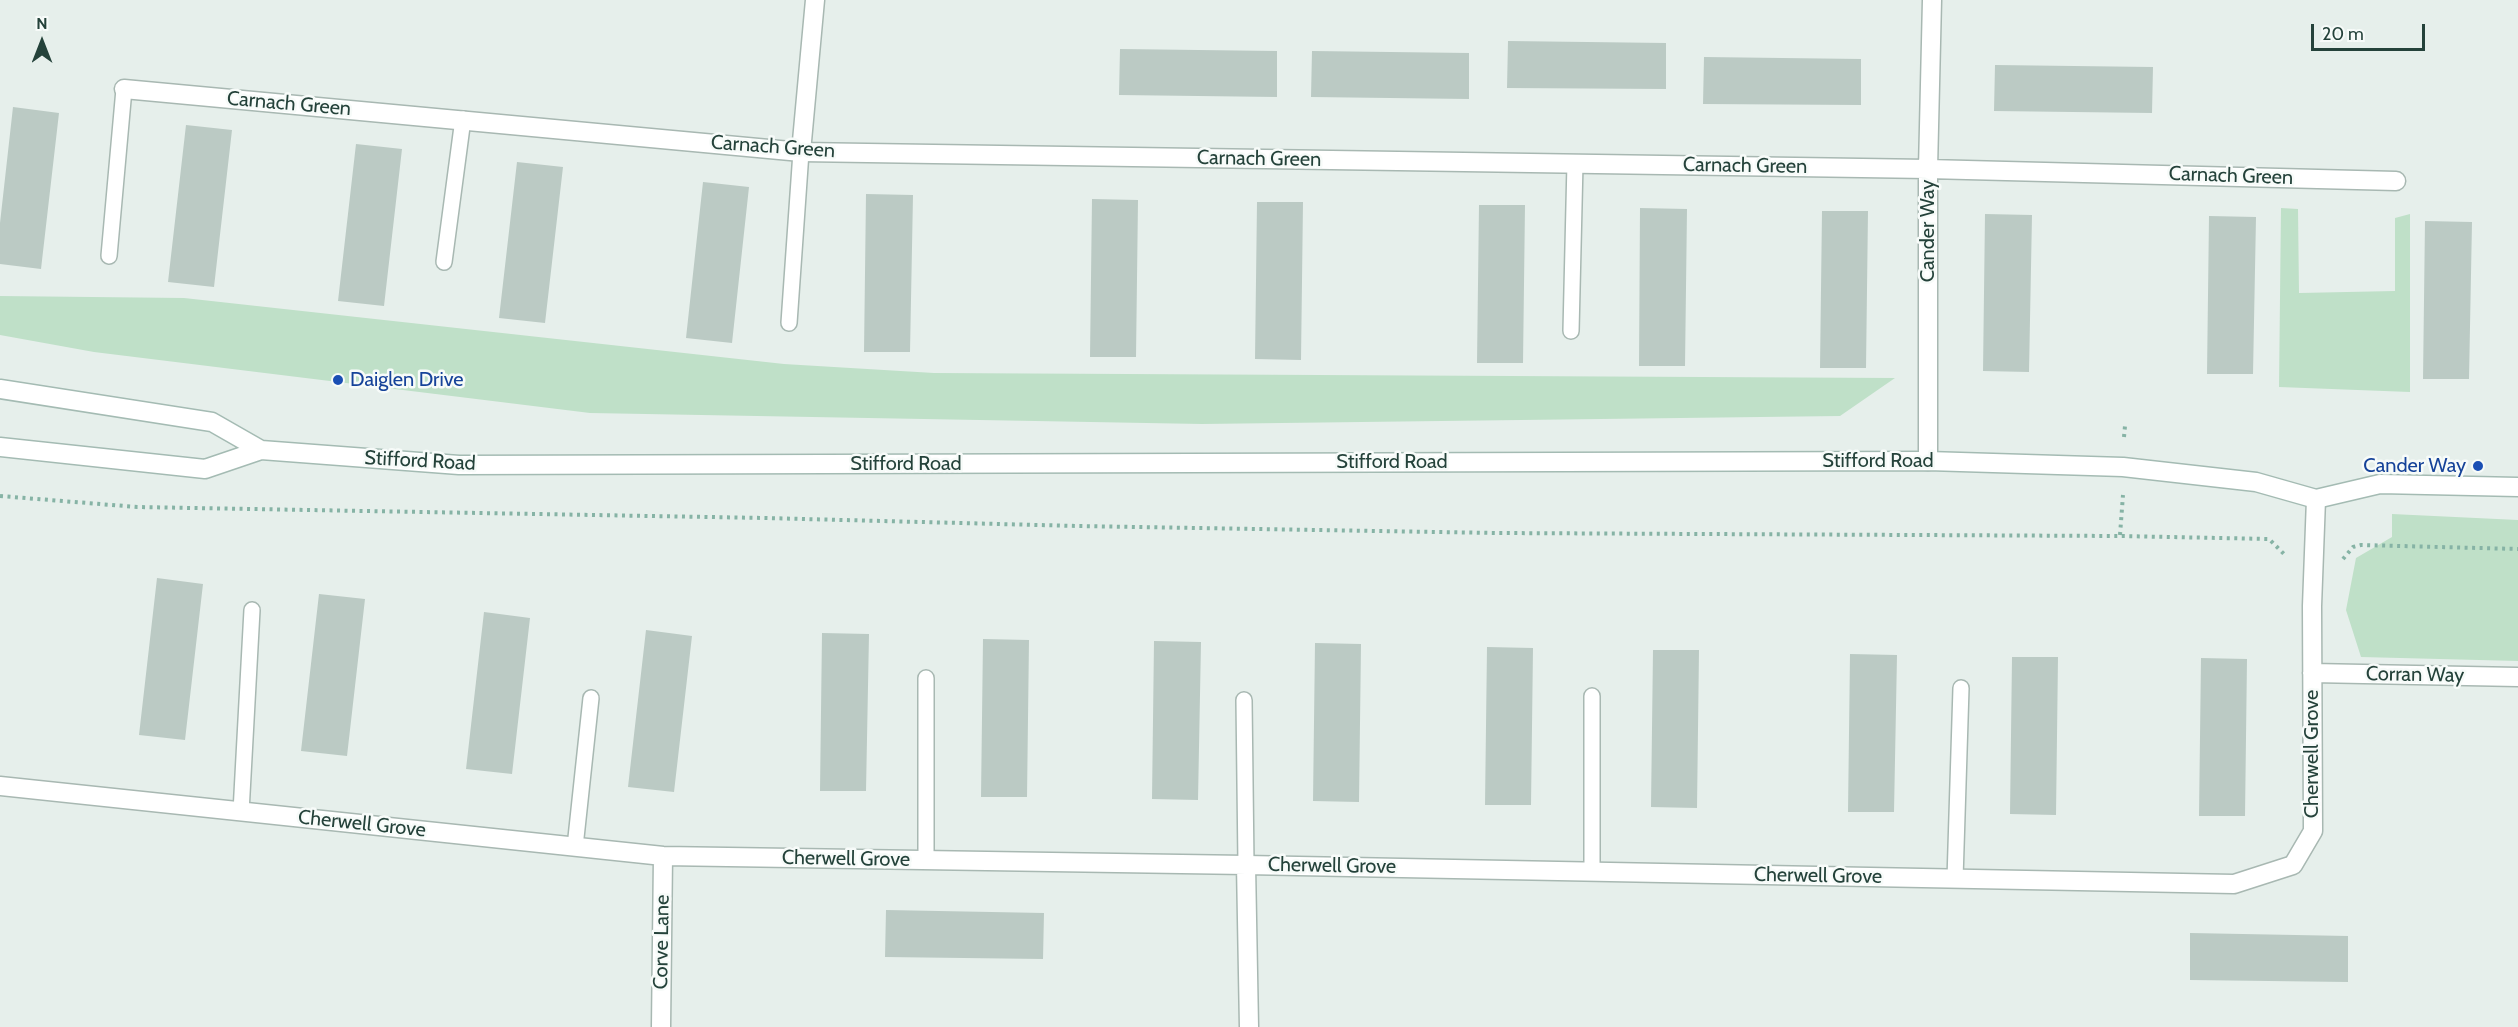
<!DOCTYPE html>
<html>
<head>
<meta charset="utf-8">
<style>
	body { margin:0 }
	#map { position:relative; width:2518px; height:1027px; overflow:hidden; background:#e6efeb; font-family:Cabin,sans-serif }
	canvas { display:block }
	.north { position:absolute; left:12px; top:12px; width:60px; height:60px; -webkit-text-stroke:4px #f7fbf9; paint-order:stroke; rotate:0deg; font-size:16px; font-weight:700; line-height:24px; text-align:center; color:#24423a }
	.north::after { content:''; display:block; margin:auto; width:21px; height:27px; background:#24423a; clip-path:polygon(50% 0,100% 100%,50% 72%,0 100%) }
	.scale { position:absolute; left:2311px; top:24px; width:114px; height:27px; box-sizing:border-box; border:3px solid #24423a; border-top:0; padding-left:8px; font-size:18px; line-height:21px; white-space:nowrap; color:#24423a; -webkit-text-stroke:4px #f7fbf9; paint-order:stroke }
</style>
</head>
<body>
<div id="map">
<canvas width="2518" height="1027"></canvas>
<div class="north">N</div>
<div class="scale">20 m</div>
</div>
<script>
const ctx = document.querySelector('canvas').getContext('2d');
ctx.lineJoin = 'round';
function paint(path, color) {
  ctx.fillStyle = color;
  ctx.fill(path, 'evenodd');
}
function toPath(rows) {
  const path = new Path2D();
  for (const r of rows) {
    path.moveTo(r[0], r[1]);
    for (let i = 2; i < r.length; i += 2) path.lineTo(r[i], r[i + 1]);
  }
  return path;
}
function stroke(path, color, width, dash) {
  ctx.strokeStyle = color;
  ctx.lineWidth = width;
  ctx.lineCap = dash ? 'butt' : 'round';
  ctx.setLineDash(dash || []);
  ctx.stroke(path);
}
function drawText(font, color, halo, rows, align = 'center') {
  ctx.font = font + ' Cabin,sans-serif';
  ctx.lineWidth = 5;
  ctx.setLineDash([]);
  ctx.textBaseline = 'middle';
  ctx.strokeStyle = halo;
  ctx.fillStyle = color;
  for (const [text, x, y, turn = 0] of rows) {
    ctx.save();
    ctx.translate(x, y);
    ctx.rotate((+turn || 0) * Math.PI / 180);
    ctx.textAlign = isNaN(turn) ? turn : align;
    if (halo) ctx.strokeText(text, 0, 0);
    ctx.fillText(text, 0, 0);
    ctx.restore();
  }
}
paint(toPath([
	[2281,208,2298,209,2299,293,2395,291,2395,218,2410,214,2410,392,2279,387],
	[0,296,184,298,784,364,934,373,1895,378,1840,416,1202,424,590,413,94,352,0,335],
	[2392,514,2518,520,2518,661,2361,657,2346,610,2356,558,2392,537]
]), '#bfe0c8');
paint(toPath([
	[1508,41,1666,43,1666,89,1507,88],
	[1120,49,1277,51,1277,97,1119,95],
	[1312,51,1469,53,1469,99,1311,97],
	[1704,57,1861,59,1861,105,1703,104],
	[1995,65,2153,67,2152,113,1994,111],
	[13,107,59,113,41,269,0,264,0,223],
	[186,125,232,130,214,287,168,282],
	[356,144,402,149,384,306,338,301],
	[517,162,563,167,545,323,499,318],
	[703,182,749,187,732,343,686,338],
	[866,194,913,195,910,352,864,352],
	[1092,199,1138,200,1136,357,1090,357],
	[1257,202,1303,202,1301,360,1255,359],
	[1479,205,1525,205,1523,363,1477,363],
	[1640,208,1687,209,1685,366,1639,366],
	[1822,211,1868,211,1866,368,1820,368],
	[1985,214,2032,215,2029,372,1983,371],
	[2209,216,2256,217,2253,374,2207,374],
	[2425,221,2472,222,2469,379,2423,379],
	[157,578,203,584,185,740,139,735],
	[319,594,365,599,347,756,301,751],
	[484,612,530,618,512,774,466,769],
	[646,630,692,636,674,792,628,787],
	[822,633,869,634,866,791,820,791],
	[983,639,1029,640,1027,797,981,797],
	[1154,641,1201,642,1198,800,1152,799],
	[1315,643,1361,644,1359,802,1313,801],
	[1487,647,1533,648,1531,805,1485,805],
	[1653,650,1699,650,1697,808,1651,807],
	[1850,654,1897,655,1894,812,1848,812],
	[2012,657,2058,657,2056,815,2010,814],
	[2201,658,2247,659,2245,816,2199,816],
	[886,910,1044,913,1043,959,885,957],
	[2190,933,2348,936,2348,982,2190,980]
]), '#bbcac4');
const lane = toPath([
	[109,256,124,89],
	[444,262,463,119],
	[789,323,801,152],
	[1571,331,1575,163],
	[926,678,926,860],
	[1592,696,1592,872],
	[1244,700,1246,865],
	[241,812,252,610],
	[575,847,591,698],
	[1955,879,1961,688]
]);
const street = toPath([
	[124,89,801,152,1928,169,2396,181],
	[801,152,815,0],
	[1928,461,1928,169,1932,0],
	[2312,673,2518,677],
	[0,786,663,856,1246,865,2234,884,2293,865,2313,831,2312,606,2316,499],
	[1246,865,1249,1027],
	[661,1027,663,856]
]);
const secondary = toPath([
	[0,389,212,422,261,450],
	[0,447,205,469,261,450,459,465,1928,461,2123,467,2256,482,2316,499,2380,484,2518,487]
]);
stroke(lane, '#a8b8b2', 18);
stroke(street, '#a8b8b2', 21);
stroke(secondary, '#a4bbb3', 21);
stroke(toPath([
	[2124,437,2125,426],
	[0,496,137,507,765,518,1077,526,1497,533,2120,536,2269,539,2284,554],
	[2120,535,2123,495],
	[2343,559,2353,547,2361,545,2518,549]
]), '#86b3a5', 4, [3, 4.5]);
stroke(lane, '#fff', 15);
stroke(street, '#fff', 18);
stroke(secondary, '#fff', 18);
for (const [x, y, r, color] of [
	[338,380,6,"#1a4fb4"],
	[2478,466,6,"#1a4fb4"]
]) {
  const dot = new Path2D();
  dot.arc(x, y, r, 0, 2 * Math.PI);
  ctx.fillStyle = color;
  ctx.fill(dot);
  stroke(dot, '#f7fbf9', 2);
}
drawText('20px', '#24423a', '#f7fbf9', [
	["Carnach Green",289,104,5],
	["Carnach Green",773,147,4],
	["Carnach Green",1259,159,1],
	["Carnach Green",1745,166,1],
	["Carnach Green",2231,176,2],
	["Cander Way",1928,231,-90],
	["Stifford Road",420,461,3],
	["Stifford Road",1878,461],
	["Stifford Road",1392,462],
	["Stifford Road",906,464],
	["Corran Way",2415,675,1],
	["Cherwell Grove",2312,754,-90],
	["Cherwell Grove",362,824,6],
	["Cherwell Grove",846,859,1],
	["Cherwell Grove",1332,866,1],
	["Cherwell Grove",1818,876,1],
	["Corve Lane",662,942,-89]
]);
drawText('20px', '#164399', '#f7fbf9', [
	["Daiglen Drive",350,380],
	["Cander Way",2466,466,"right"]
], 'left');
</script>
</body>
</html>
